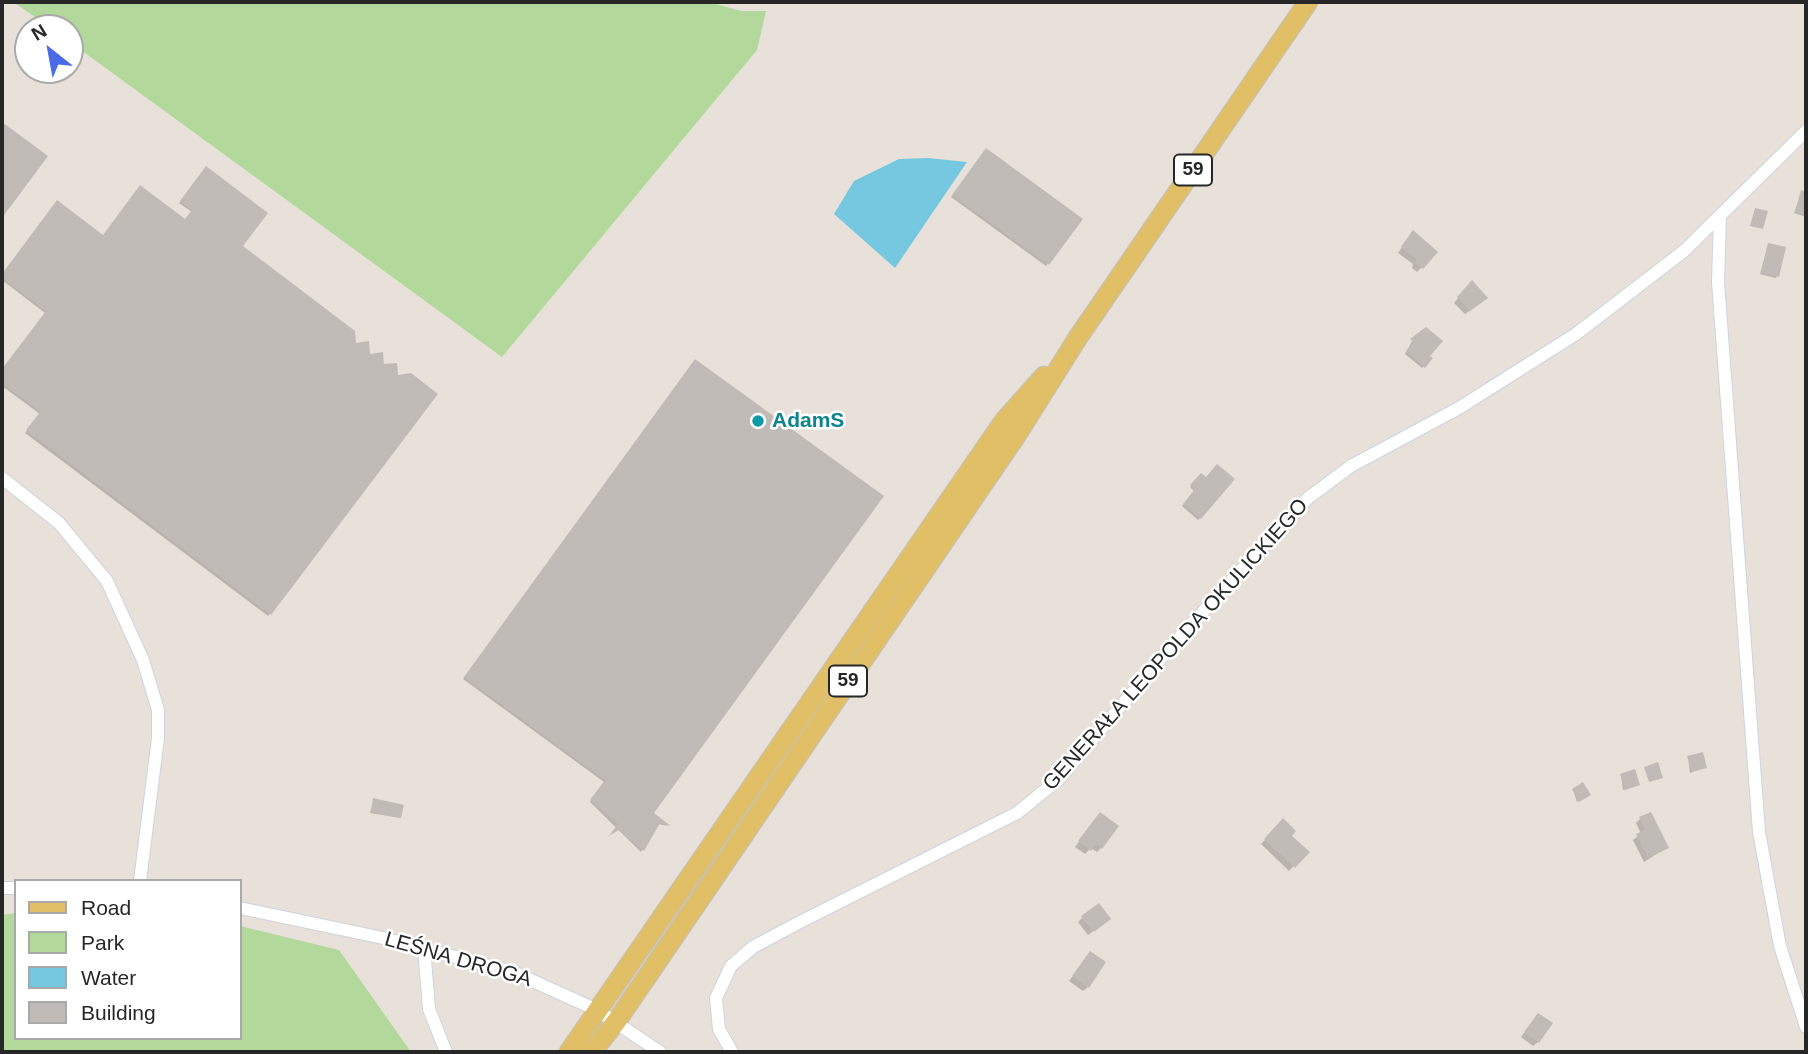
<!DOCTYPE html>
<html>
<head>
<meta charset="utf-8">
<style>
	body { margin:0 }
	#map { position:relative; width:1808px; height:1054px; overflow:hidden; background:#e8e1d9; font-family:Helvetica,sans-serif }
	canvas { display:block }
	.frame { position:absolute; inset:0; border:4px solid #272727; pointer-events:none }
	.legend { position:absolute; left:14px; top:879px; width:228px; height:161px; box-sizing:border-box; background:#fff; border:2px solid #a9a9a9; margin:0; padding:9px 12px; list-style:none; font-size:21px; color:#272727 }
	.legend li { display:flex; align-items:center; gap:14px; height:35px }
	.legend b { width:35px; border:2px solid #a9a9a9 }
	.north { position:absolute; left:14px; top:14px; width:70px; height:70px; box-sizing:border-box; background:#fff; border:2px solid #a9a9a9; border-radius:50%; rotate:329deg; font-size:19px; font-weight:700; line-height:28px; text-align:center; color:#272727 }
	.north::after { content:''; display:block; margin:auto; width:24px; height:32px; background:#496be5; clip-path:polygon(50% 0,100% 100%,50% 72%,0 100%) }
</style>
</head>
<body>
<div id="map">
<canvas width="1808" height="1054"></canvas>
<div class="frame"></div>
<ul class="legend">
<li><b style="height:9px;background:#e0bf66"></b>Road</li>
<li><b style="height:19px;background:#b2d99b"></b>Park</li>
<li><b style="height:19px;background:#76c7e0"></b>Water</li>
<li><b style="height:19px;background:#c0bbb6"></b>Building</li>
</ul>
<div class="north">N</div>
</div>
<script>
const ctx = document.querySelector('canvas').getContext('2d');
ctx.lineJoin = 'round';
function paint(path, color) {
  ctx.fillStyle = color;
  ctx.fill(path, 'evenodd');
}
function toPath(rows) {
  const path = new Path2D();
  for (const r of rows) {
    path.moveTo(r[0], r[1]);
    for (let i = 2; i < r.length; i += 2) path.lineTo(r[i], r[i + 1]);
  }
  return path;
}
function stroke(path, color, width, dash) {
  ctx.strokeStyle = color;
  ctx.lineWidth = width;
  ctx.lineCap = dash ? 'butt' : 'round';
  ctx.setLineDash(dash || []);
  ctx.stroke(path);
}
function drawText(font, color, halo, rows, align = 'center') {
  ctx.font = font + ' Helvetica,sans-serif';
  ctx.lineWidth = 5;
  ctx.setLineDash([]);
  ctx.textBaseline = 'middle';
  ctx.strokeStyle = halo;
  ctx.fillStyle = color;
  for (const [text, x, y, turn = 0] of rows) {
    ctx.save();
    ctx.translate(x, y);
    ctx.rotate((+turn || 0) * Math.PI / 180);
    ctx.textAlign = isNaN(turn) ? turn : align;
    if (halo) ctx.strokeText(text, 0, 0);
    ctx.fillText(text, 0, 0);
    ctx.restore();
  }
}
paint(toPath([
	[13,2,709,2,741,11,766,11,757,50,502,357,70,42,70,28,51,28],
	[16,913,16,1038,240,1038,240,926,339,950,411,1052,2,1052,2,915]
]), '#b2d99b');
paint(toPath([
	[928,158,967,162,895,268,834,214,854,181,899,159]
]), '#76c7e0');
paint(toPath([
	[986,150,1080,219,1046,266,951,197],
	[206,168,240,247,369,356,397,377,436,394,268,616,25,433,40,414,2,386,2,371,45,313,2,280,2,276,57,203,103,237,185,221,192,212,179,203],
	[1802,192,1806,194,1806,217,1794,213],
	[1409,237,1436,252,1417,272,1412,268,1413,264,1398,253],
	[1768,245,1777,276,1776,278,1760,274],
	[1467,287,1482,302,1465,314,1454,303],
	[1416,334,1431,359,1422,368,1405,354],
	[694,363,652,814,668,826,658,824,641,852,590,802,604,782,463,679],
	[1201,475,1206,479,1233,479,1198,520,1182,506,1195,492,1190,487],
	[1688,758,1705,767,1690,773],
	[1621,775,1636,786,1623,790],
	[1573,790,1587,796,1577,802],
	[374,800,400,818,370,813],
	[1096,819,1101,848,1097,852,1091,848,1085,854,1075,847],
	[1640,819,1666,848,1644,862,1633,840,1641,834,1636,823],
	[1283,821,1289,836,1307,852,1289,871,1261,844],
	[1082,918,1104,923,1088,935,1078,922],
	[1090,953,1088,987,1083,991,1069,981],
	[1538,1015,1538,1042,1533,1046,1521,1037]
]), '#0003');
paint(toPath([
	[2,122,48,156,2,218],
	[986,148,1083,219,1049,265,952,195],
	[206,166,268,213,243,246,355,331,356,343,369,341,370,354,383,352,384,364,397,363,398,375,411,373,438,394,271,615,26,430,40,412,2,383,2,369,46,311,2,278,2,274,57,200,103,235,140,185,185,219,192,210,180,201],
	[1801,190,1806,192,1806,215,1795,212],
	[1755,208,1768,211,1763,229,1750,226],
	[1413,230,1438,252,1423,269,1415,263,1417,259,1401,247],
	[1768,243,1786,247,1779,277,1761,273],
	[1472,280,1488,298,1470,311,1457,297],
	[1426,327,1443,341,1430,356,1433,358,1425,368,1406,351,1414,342,1410,339],
	[695,359,884,496,654,813,671,826,660,823,644,851,619,830,609,836,618,824,590,800,605,780,464,677],
	[1217,464,1235,479,1201,519,1183,504,1195,489,1190,485,1201,473,1206,477],
	[1703,752,1707,768,1692,772,1687,756],
	[1658,762,1663,778,1649,782,1644,767],
	[1635,769,1640,785,1625,790,1620,774],
	[1583,782,1591,795,1579,802,1572,789],
	[373,798,404,805,401,818,371,812],
	[1100,812,1119,826,1102,849,1096,844,1091,851,1078,841],
	[1651,812,1669,848,1648,858,1636,834,1645,830,1639,817],
	[1283,818,1296,831,1292,836,1310,852,1295,868,1264,839],
	[1099,903,1111,919,1094,932,1081,916],
	[1090,951,1106,962,1089,988,1072,976],
	[1538,1013,1553,1023,1539,1043,1524,1032]
]), '#c0bbb6');
const minor = toPath([
	[1720,217,1718,282,1759,832,1780,946,1806,1027],
	[2,478,59,523,107,581,143,660,158,710,158,738,140,881],
	[2,888,16,888],
	[240,908,383,938,513,972,597,1010,660,1052],
	[424,948,429,1009,446,1052],
	[732,1052,719,1029,716,998,731,966,753,947,802,921,1017,813,1059,779,1174,643,1308,498,1351,466,1459,408,1576,334,1684,251,1806,131]
]);
const primary = toPath([
	[569,1052,1004,421,1044,376],
	[592,1052,616,1022,1018,433,1077,339,1308,2]
]);
stroke(minor, '#cfd2de', 14);
stroke(primary, '#c3c3c3', 21);
stroke(minor, '#fff', 12);
stroke(primary, '#e0bf66', 19);
for (const [x, y, r, color] of [
	[758,421,7,"#0f9aa8"]
]) {
  const dot = new Path2D();
  dot.arc(x, y, r, 0, 2 * Math.PI);
  ctx.fillStyle = color;
  ctx.fill(dot);
  stroke(dot, '#fff', 2.5);
}
for (const [x, y, w] of [
	[1193,170,38],
	[848,681,38]
]) {
  const box = new Path2D();
  box.roundRect(x - w / 2, y - 15.5, w, 31, 5);
  ctx.fillStyle = '#fff';
  ctx.fill(box);
  stroke(box, '#272727', 2);
}
drawText('bold 19px', '#272727', null, [
	["59",1193,170],
	["59",848,681]
]);
drawText('bold 21px', '#0d838f', '#fff', [
	["AdamS",772,421]
], 'left');
drawText('21px', '#272727', '#fff', [
	["GENERAŁA LEOPOLDA OKULICKIEGO",1176,645,-48],
	["LEŚNA DROGA",458,960,16]
]);
</script>
</body>
</html>
